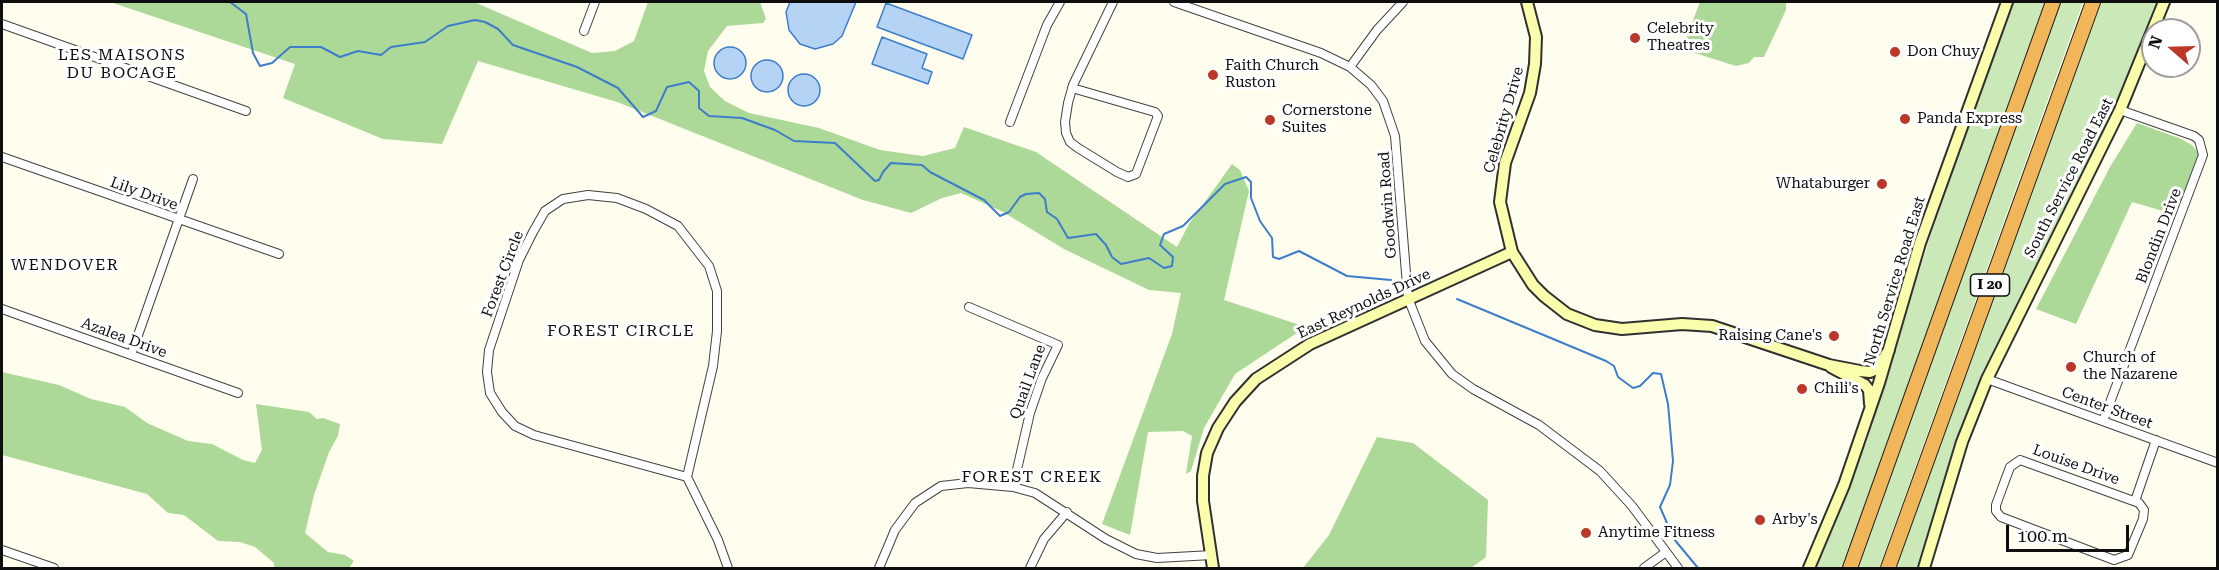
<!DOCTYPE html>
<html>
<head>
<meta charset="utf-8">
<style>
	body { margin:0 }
	#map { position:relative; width:2219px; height:570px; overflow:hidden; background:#fffeee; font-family:"Roboto Serif",serif }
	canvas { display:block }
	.frame { position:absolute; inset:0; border:3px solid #0e0e0e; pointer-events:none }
	.north { position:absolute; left:2141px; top:18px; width:60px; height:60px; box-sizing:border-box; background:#fff; border:2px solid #9f9f9f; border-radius:50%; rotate:290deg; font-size:16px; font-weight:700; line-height:24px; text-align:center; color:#0e0e0e }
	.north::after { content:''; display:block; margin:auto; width:21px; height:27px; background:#bb3728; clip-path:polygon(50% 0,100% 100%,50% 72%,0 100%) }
	.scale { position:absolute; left:2006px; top:525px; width:123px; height:27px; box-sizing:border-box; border:3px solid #0e0e0e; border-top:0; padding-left:8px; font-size:18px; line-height:21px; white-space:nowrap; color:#0e0e0e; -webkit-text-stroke:4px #fff; paint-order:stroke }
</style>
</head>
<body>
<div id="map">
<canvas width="2219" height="570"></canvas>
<div class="frame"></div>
<div class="north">N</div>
<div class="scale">100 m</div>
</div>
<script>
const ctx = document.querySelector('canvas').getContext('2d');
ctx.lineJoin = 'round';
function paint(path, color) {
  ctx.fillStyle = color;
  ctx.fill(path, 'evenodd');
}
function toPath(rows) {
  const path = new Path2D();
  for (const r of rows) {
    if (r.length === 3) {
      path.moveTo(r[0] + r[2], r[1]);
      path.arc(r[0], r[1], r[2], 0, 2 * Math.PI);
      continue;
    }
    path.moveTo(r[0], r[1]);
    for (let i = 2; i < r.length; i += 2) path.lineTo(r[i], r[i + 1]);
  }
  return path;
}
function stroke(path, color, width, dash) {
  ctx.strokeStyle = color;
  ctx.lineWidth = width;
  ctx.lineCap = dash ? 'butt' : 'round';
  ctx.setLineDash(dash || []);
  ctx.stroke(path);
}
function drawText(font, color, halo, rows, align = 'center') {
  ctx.font = font + ' "Roboto Serif",serif';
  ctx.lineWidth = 6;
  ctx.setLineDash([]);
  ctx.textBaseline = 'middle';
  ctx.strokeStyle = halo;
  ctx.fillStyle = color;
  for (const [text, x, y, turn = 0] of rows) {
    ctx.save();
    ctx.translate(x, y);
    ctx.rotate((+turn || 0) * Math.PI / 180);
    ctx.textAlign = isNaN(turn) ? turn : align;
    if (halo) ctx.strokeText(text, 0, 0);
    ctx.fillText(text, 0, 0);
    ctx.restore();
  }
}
paint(toPath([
	[2013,2,2045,2,1842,568,1816,568,1867,441,1930,237],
	[2061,2,2083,2,1879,568,1857,568],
	[2099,2,2157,2,2112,112,1983,371,1951,456,1917,568,1895,568]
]), '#cbe8b9');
paint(toPath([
	[110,2,474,2,592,53,615,51,634,41,648,2,760,2,766,19,763,23,727,26,708,51,704,71,710,87,725,101,749,113,819,128,880,150,923,156,955,148,964,127,1036,152,1177,247,1189,224,1232,164,1240,170,1249,191,1224,300,1306,327,1235,374,1204,428,1191,471,1186,474,1192,436,1183,431,1148,432,1130,535,1102,524,1172,334,1181,293,1149,290,1064,249,1003,212,961,193,942,198,911,213,863,200,617,102,478,61,442,144,383,139,283,98,295,64],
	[1700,2,1786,2,1786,10,1764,57,1754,57,1749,63,1736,66,1682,49],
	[2137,123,2179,138,2192,145,2199,154,2181,207,2170,213,2132,202,2076,324,2036,309,2110,167],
	[2,372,59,385,91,399,125,407,147,423,188,441,212,444,243,460,255,463,262,450,256,404,309,412,317,419,323,418,340,424,338,436,329,452,314,495,305,533,328,552,345,555,354,561,349,568,274,568,274,563,255,547,240,542,218,541,184,515,168,513,147,494,2,455],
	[1377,437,1413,443,1488,500,1486,557,1471,568,1303,568,1329,535]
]), '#acd998');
const water = toPath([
	[790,2,856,2,842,36,833,44,815,49,800,44,789,30,786,12,790,2],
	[886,3,972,35,963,59,877,27,886,3],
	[882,37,927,54,922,68,932,72,928,84,872,64,882,37],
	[730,63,16],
	[767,76,16],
	[804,90,16]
]);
paint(water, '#b4d3f5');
stroke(water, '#3d7dca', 1.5);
stroke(toPath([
	[230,2,246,14,253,53,260,66,272,63,290,47,321,47,340,57,358,51,381,55,391,47,425,42,448,26,475,20,485,22,498,29,513,45,577,67,618,88,643,117,656,111,667,87,689,82,699,91,699,108,709,116,742,118,775,130,794,141,835,143,875,181,879,180,883,172,891,163,922,165,930,172,984,200,1000,216,1009,212,1020,197,1026,194,1039,193,1045,199,1047,212,1057,219,1068,238,1096,234,1106,245,1112,257,1121,264,1149,258,1164,268,1172,266,1173,257,1160,245,1164,234,1183,226,1225,184,1246,177,1251,182,1251,198,1260,221,1272,238,1273,257,1279,259,1299,251,1347,276,1391,280],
	[1457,299,1606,361,1614,366,1618,377,1633,388,1640,386,1653,373,1661,374,1668,404,1673,461,1670,485,1660,507,1674,539,1698,568]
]), '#3d7dca', 2);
const street = toPath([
	[1174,2,1321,53,1350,67,1371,85,1383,101,1395,136,1408,298,1425,341,1452,374,1473,389,1539,425,1600,471,1632,506,1678,568],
	[2,24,246,111],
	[584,31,595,2],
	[1350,67,1377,30,1403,2],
	[1072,88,1155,112,1158,116,1136,174,1128,177,1117,172,1078,148,1070,142,1066,133,1065,122,1068,103,1073,85,1113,2],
	[1010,122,1047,25,1060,2],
	[2,157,279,254],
	[588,195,617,198,646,209,678,226,709,266,717,291,717,331,713,366,687,477,534,435,515,426,502,412,490,393,487,372,489,350,519,260,533,232,545,211,563,199,588,195],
	[969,307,1058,345,1042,378,1030,413,1013,487],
	[2,309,238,393],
	[131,355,193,179],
	[1987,379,2218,463],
	[2103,421,2203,155,2199,140,2194,136,2120,110],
	[2020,460,2139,503,2144,510,2143,519,2128,555,2114,560,2001,517,1996,511,1996,505,2010,467,2020,460],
	[687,477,718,540,728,568],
	[2135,501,2156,440],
	[2,550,54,568],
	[879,568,895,530,915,503,941,486,968,483,1013,487,1035,493,1106,539,1136,554,1157,558,1212,555],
	[1030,568,1044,539,1067,512],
	[1644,568,1666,552]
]);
const secondary = toPath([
	[1527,2,1536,37,1535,64,1530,93,1505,163,1500,202,1512,252,1533,285,1544,296,1567,314,1595,325,1622,329,1682,324,1712,326,1829,365,1860,371,1870,372,1877,369,1889,350],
	[1831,367,1865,385,1869,390,1870,404],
	[1213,568,1203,501,1203,476,1207,453,1218,428,1235,402,1256,379,1310,344,1512,252],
	[1809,568,1844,485,1879,383,1920,243,2007,2],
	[1924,568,1962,442,1987,379,2120,110,2164,2]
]);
const highway = toPath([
	[1850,568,2053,2],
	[1888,568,2093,2]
]);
stroke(street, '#414141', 10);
stroke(secondary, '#303030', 14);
stroke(highway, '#1f1f1f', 16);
stroke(street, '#fff', 8);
stroke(secondary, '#fafdab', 10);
stroke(highway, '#f1b55a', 14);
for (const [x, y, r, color] of [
	[1635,38,6,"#bb3728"],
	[1895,52,6,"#bb3728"],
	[1213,75,6,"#bb3728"],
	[1905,119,6,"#bb3728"],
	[1270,120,6,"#bb3728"],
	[1882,184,6,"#bb3728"],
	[1834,336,6,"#bb3728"],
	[2071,367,6,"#bb3728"],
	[1802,389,6,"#bb3728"],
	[1760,520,6,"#bb3728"],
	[1586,533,6,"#bb3728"]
]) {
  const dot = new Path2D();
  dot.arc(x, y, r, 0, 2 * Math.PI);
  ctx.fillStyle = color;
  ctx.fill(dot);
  stroke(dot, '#fff', 2);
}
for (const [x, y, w] of [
	[1990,285,39]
]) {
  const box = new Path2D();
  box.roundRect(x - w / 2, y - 11, w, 22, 4.5);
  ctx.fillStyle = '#fff';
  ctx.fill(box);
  stroke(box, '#0e0e0e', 1.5);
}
drawText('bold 14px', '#0e0e0e', null, [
	["I 20",1990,285]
]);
drawText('15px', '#0e0e0e', '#fff', [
	["Celebrity",1647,29],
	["Theatres",1647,46],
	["Don Chuy",1907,52],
	["Faith Church",1225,66],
	["Ruston",1225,83],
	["Cornerstone",1282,111],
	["Suites",1282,128],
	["Panda Express",1917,119],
	["Whataburger",1870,184,"right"],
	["Raising Cane's",1822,336,"right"],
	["Church of",2083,358],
	["the Nazarene",2083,375],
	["Chili's",1814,389],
	["Arby's",1772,520],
	["Anytime Fitness",1598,533]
], 'left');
drawText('15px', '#0e0e0e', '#fff', [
	["Celebrity Drive",1504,120,-74],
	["South Service Road East",2069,178,-63],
	["Lily Drive",144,194,20],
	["Goodwin Road",1388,205,-94],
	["Blondin Drive",2159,236,-69],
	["Forest Circle",503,274,-69],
	["North Service Road East",1895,281,-73],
	["East Reynolds Drive",1364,304,-25],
	["Azalea Drive",124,338,20],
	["Quail Lane",1028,382,-70],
	["Center Street",2107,408,20],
	["Louise Drive",2076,465,20]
]);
ctx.letterSpacing = '1.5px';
drawText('16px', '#0e0e0e', '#fff', [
	["LES MAISONS",122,55],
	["DU BOCAGE",122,73],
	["WENDOVER",65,265],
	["FOREST CIRCLE",621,331],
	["FOREST CREEK",1032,477]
]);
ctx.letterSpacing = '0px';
</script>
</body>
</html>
